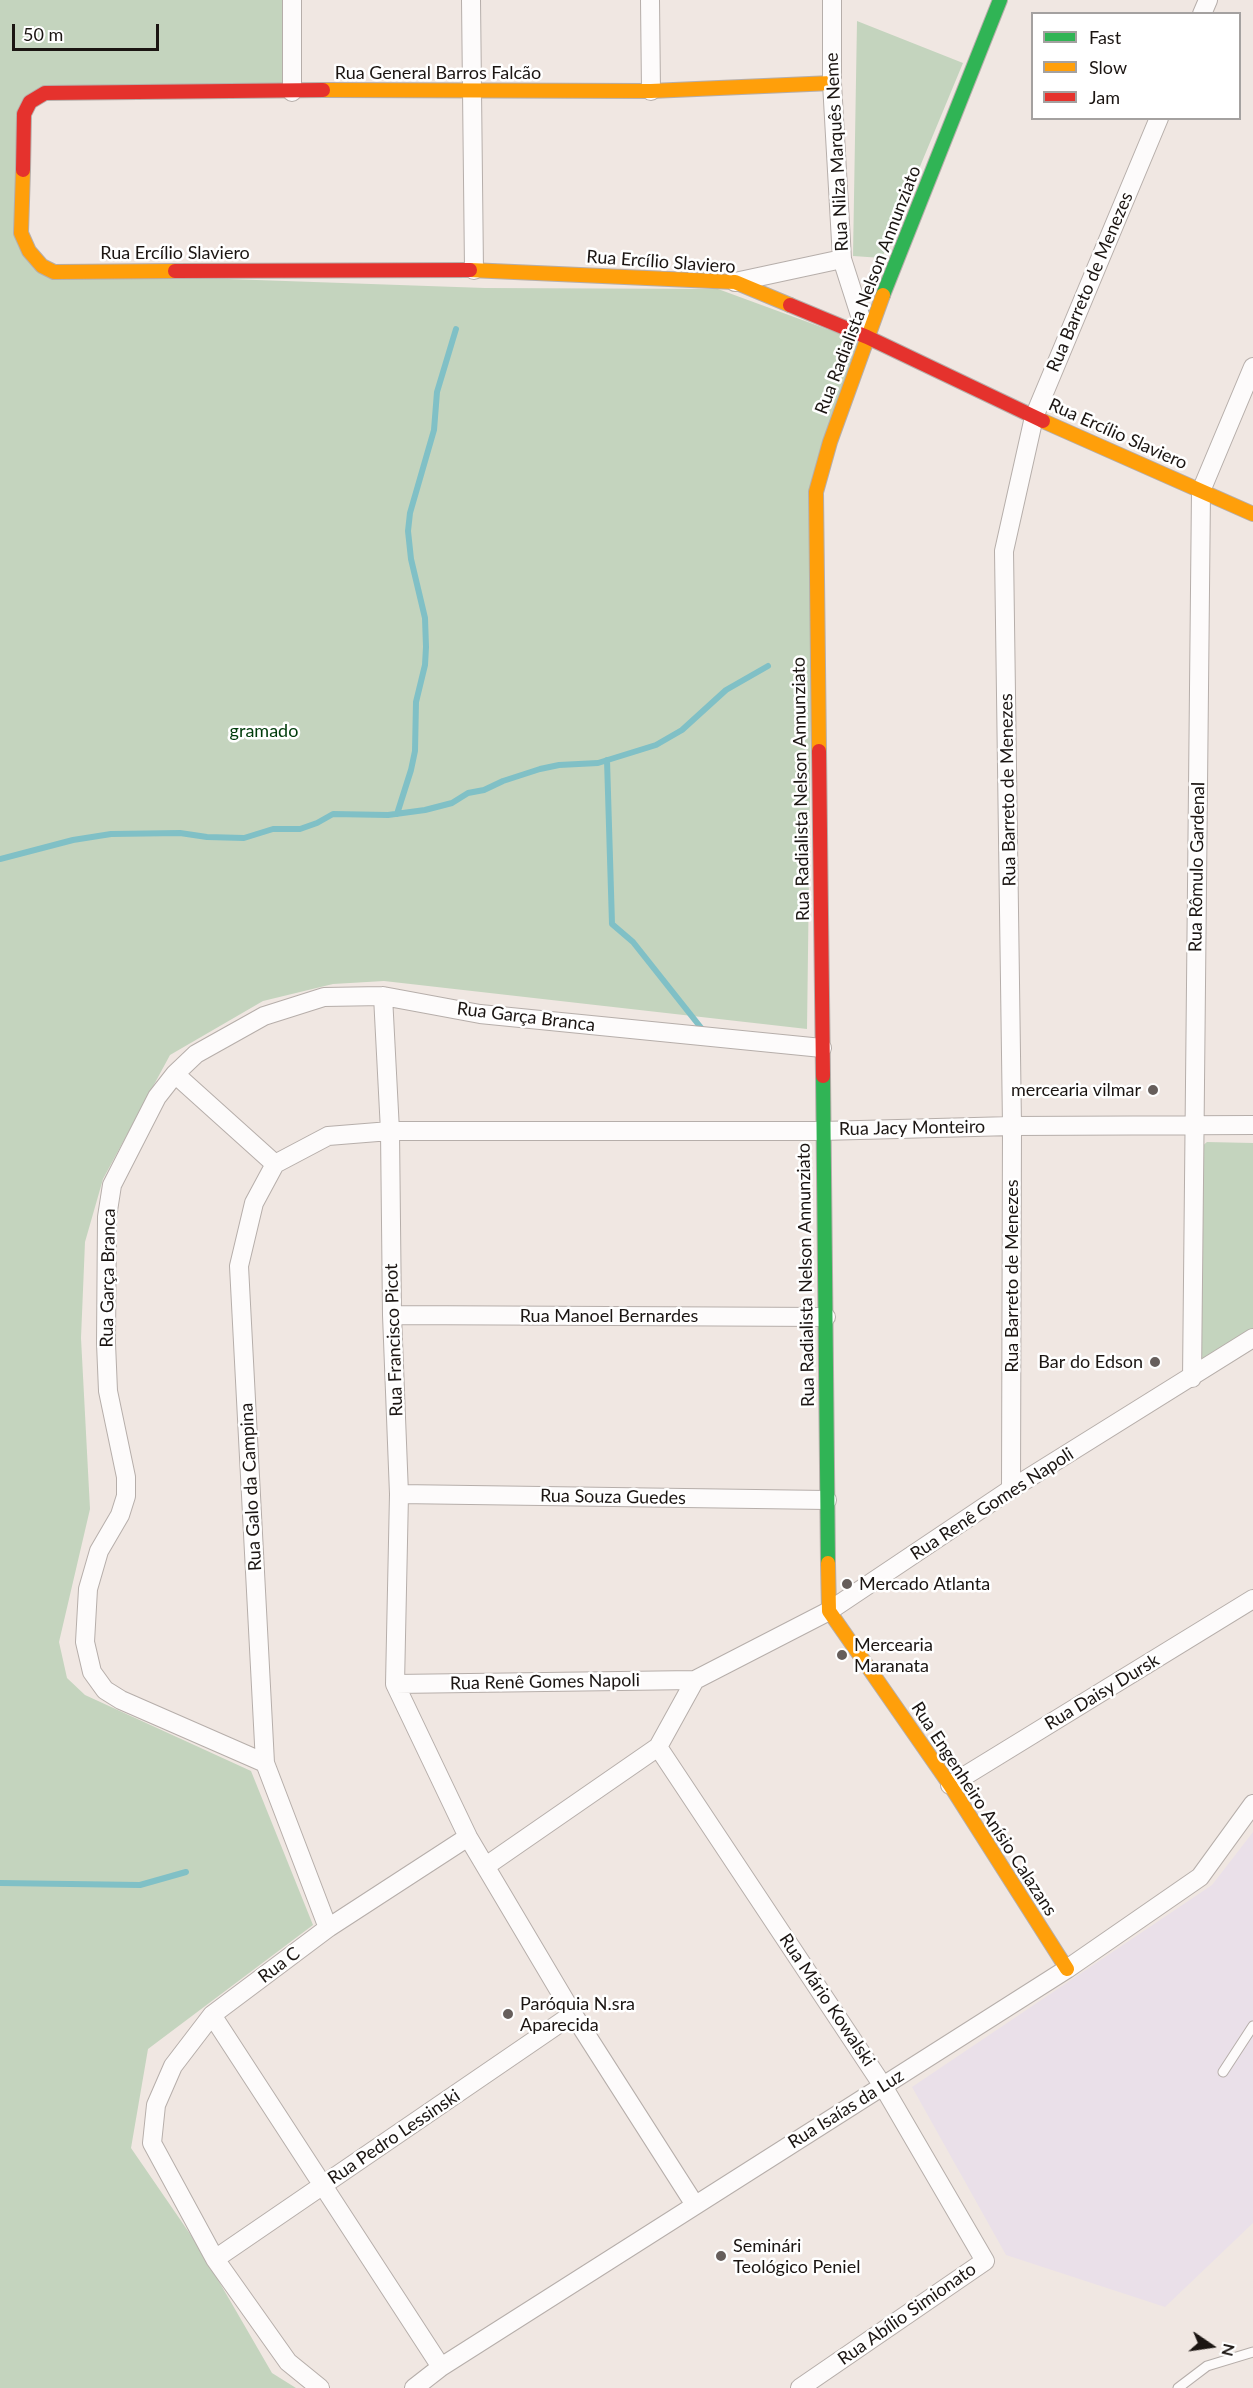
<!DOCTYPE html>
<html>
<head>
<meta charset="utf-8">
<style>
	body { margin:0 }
	#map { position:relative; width:1253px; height:2388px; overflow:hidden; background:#f0e7e2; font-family:Lato,sans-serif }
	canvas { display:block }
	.legend { position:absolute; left:1031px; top:12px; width:210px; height:108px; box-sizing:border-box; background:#fff; border:2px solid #a4a1a0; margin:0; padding:8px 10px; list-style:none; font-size:18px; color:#1b1512 }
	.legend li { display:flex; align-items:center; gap:12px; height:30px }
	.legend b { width:30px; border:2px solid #a4a1a0 }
	.north { position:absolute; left:1181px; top:2316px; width:60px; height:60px; -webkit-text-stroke:4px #fff; paint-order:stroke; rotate:103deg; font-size:16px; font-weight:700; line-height:24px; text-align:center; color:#1b1512 }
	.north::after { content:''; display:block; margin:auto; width:21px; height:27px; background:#1b1512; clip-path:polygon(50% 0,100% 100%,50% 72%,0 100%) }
	.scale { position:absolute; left:12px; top:24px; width:147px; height:27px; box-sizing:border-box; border:3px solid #1b1512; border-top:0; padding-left:8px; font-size:18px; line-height:21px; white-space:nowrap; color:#1b1512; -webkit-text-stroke:4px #fff; paint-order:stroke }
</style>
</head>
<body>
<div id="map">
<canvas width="1253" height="2388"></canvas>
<ul class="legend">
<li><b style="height:8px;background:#30b455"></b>Fast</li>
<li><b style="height:8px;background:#ff9f0a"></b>Slow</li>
<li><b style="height:8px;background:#e5322d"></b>Jam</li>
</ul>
<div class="north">N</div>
<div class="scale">50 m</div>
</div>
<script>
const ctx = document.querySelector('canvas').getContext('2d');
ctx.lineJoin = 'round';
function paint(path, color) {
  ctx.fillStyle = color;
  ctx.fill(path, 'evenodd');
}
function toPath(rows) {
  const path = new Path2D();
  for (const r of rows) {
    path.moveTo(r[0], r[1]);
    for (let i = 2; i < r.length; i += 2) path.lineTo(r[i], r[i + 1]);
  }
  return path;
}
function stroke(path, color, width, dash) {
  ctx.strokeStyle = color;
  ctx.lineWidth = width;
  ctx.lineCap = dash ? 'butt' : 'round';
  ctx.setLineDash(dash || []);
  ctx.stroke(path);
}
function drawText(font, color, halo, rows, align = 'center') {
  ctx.font = font + ' Lato,sans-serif';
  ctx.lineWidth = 5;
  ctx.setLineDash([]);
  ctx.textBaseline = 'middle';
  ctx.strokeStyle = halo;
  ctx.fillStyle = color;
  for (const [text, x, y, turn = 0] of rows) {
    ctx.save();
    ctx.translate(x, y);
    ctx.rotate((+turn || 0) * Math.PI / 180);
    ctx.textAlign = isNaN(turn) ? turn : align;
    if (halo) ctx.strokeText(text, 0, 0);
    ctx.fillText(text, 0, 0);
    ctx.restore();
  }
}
paint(toPath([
	[1253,1832,1253,2223,1165,2307,1006,2255,912,2087,1212,1885]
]), '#eae0e9');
paint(toPath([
	[0,0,291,0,292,91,31,98,20,236,57,273,485,288,718,289,862,342,814,491,807,1029,384,981,333,984,263,1001,170,1055,103,1179,85,1242,81,1338,90,1509,59,1642,67,1678,85,1695,251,1771,313,1925,148,2049,131,2148,199,2247,272,2373,296,2388,0,2388],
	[857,21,963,63,882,258,853,256],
	[1207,1142,1253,1143,1253,1329,1206,1360,1199,1356,1201,1147]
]), '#c4d4be');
stroke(toPath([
	[607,760,612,924,633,942,702,1029],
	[397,814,411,770,415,751,416,702,425,665,426,647,425,618,411,559,408,531,410,513,434,430,437,392,456,329],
	[0,859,73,840,111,834,180,833,207,837,244,838,273,829,300,829,317,823,333,814,388,815,425,810,452,803,468,793,484,790,503,781,540,769,559,765,598,763,656,745,682,730,726,690,768,666],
	[0,1883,140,1885,186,1872]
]), '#80c0c6', 6);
const lane = toPath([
	[1223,2072,1253,2026],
	[1178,2388,1207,2366,1253,2352]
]);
const street = toPath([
	[292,0,292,92],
	[471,0,474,270],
	[650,0,651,91],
	[832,0,832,83,842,259,867,337],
	[1202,14,1208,0],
	[735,282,842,259],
	[383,996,390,1131,392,1315,399,1494,395,1684,468,1837,573,2014,695,2205],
	[175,1074,275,1164],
	[392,1315,826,1317],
	[1192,1378,1201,491,1253,367],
	[1011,1489,1012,1126,1004,551,1034,417,1159,118],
	[399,1494,827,1500],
	[395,1684,695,1680,829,1611,1011,1489,1253,1338],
	[658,1747,883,2086,985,2261,800,2388],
	[265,1763,121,1700,105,1690,92,1672,85,1642,88,1589,99,1551,120,1515,126,1496,126,1477,108,1391,106,1343,107,1217,112,1185,157,1097,175,1074,196,1054,264,1016,324,997,383,996,480,1014,822,1048],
	[950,1785,1253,1599],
	[486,1866,658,1747,695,1680],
	[328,1928,265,1763,239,1266,254,1203,275,1164,328,1136,390,1131,822,1131,1012,1126,1253,1125],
	[212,2015,441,2367],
	[215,2259,573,2014],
	[320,2388,288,2362,215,2259,152,2143,156,2105,173,2066,212,2015,328,1928,468,1837],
	[414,2388,441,2367,1067,1969,1200,1877,1253,1804]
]);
const fast = toPath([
	[883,295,1000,0],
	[823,1076,828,1563]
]);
const slow = toPath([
	[323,90,651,91,832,83],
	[23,170,21,233,29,251,42,266,54,272,175,271],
	[470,270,735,282,790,305],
	[1043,421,1253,514],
	[819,751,816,492,830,442,883,295],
	[828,1563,829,1611,950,1785,1067,1969]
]);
const jam = toPath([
	[23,170,24,114,30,102,45,93,323,90],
	[175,271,470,270],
	[790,305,867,337,1043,421],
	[819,751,823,1076]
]);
stroke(lane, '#b6aeaa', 11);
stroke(street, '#b6aeaa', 20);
stroke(fast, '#b6aeaa', 16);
stroke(slow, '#b6aeaa', 16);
stroke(jam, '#b6aeaa', 16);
stroke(lane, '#fdfbfb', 9);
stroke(street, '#fdfbfb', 18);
stroke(fast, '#30b455', 14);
stroke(slow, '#ff9f0a', 14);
stroke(jam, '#e5322d', 14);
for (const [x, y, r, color] of [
	[1153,1090,6,"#665e5b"],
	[1155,1362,6,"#665e5b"],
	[847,1584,6,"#665e5b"],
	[842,1655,6,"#665e5b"],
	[508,2014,6,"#665e5b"],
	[721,2256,6,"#665e5b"]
]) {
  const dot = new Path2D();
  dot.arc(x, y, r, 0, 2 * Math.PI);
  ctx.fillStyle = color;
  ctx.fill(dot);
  stroke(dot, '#fff', 2);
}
drawText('18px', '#1b1512', '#fff', [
	["Rua General Barros Falcão",438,73],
	["Rua Nilza Marquês Neme",837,152,-93],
	["Rua Ercílio Slaviero",175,253],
	["Rua Ercílio Slaviero",661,262,4],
	["Rua Barreto de Menezes",1090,282,-67],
	["Rua Radialista Nelson Annunziato",868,290,-69],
	["Rua Ercílio Slaviero",1118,434,24],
	["Rua Radialista Nelson Annunziato",801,789,-91],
	["Rua Barreto de Menezes",1008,790,-91],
	["Rua Rômulo Gardenal",1197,867,-89],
	["Rua Garça Branca",526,1017,7],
	["Rua Jacy Monteiro",912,1128,-1],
	["Rua Radialista Nelson Annunziato",806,1275,-91],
	["Rua Barreto de Menezes",1012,1276,-90],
	["Rua Garça Branca",108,1278,-89],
	["Rua Manoel Bernardes",609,1316],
	["Rua Francisco Picot",394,1340,-92],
	["Rua Galo da Campina",251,1487,-93],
	["Rua Souza Guedes",613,1497,1],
	["Rua Renê Gomes Napoli",992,1504,-33],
	["Rua Renê Gomes Napoli",545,1682,-1],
	["Rua Daisy Dursk",1102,1692,-31],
	["Rua Engenheiro Anísio Calazans",984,1809,57],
	["Rua C",279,1965,-37],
	["Rua Mário Kowalski",827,2000,56],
	["Rua Isaías da Luz",846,2109,-32],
	["Rua Pedro Lessinski",394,2137,-34],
	["Rua Abílio Simionato",907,2314,-35]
]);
drawText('18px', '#003c0b', '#fff', [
	["gramado",264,731]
]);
drawText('18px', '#1b1512', '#fff', [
	["mercearia vilmar",1141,1090,"right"],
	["Bar do Edson",1143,1362,"right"],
	["Mercado Atlanta",859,1584],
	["Mercearia",854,1645],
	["Maranata",854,1666],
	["Paróquia N.sra",520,2004],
	["Aparecida",520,2025],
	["Seminári",733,2246],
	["Teológico Peniel",733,2267]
], 'left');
</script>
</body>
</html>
